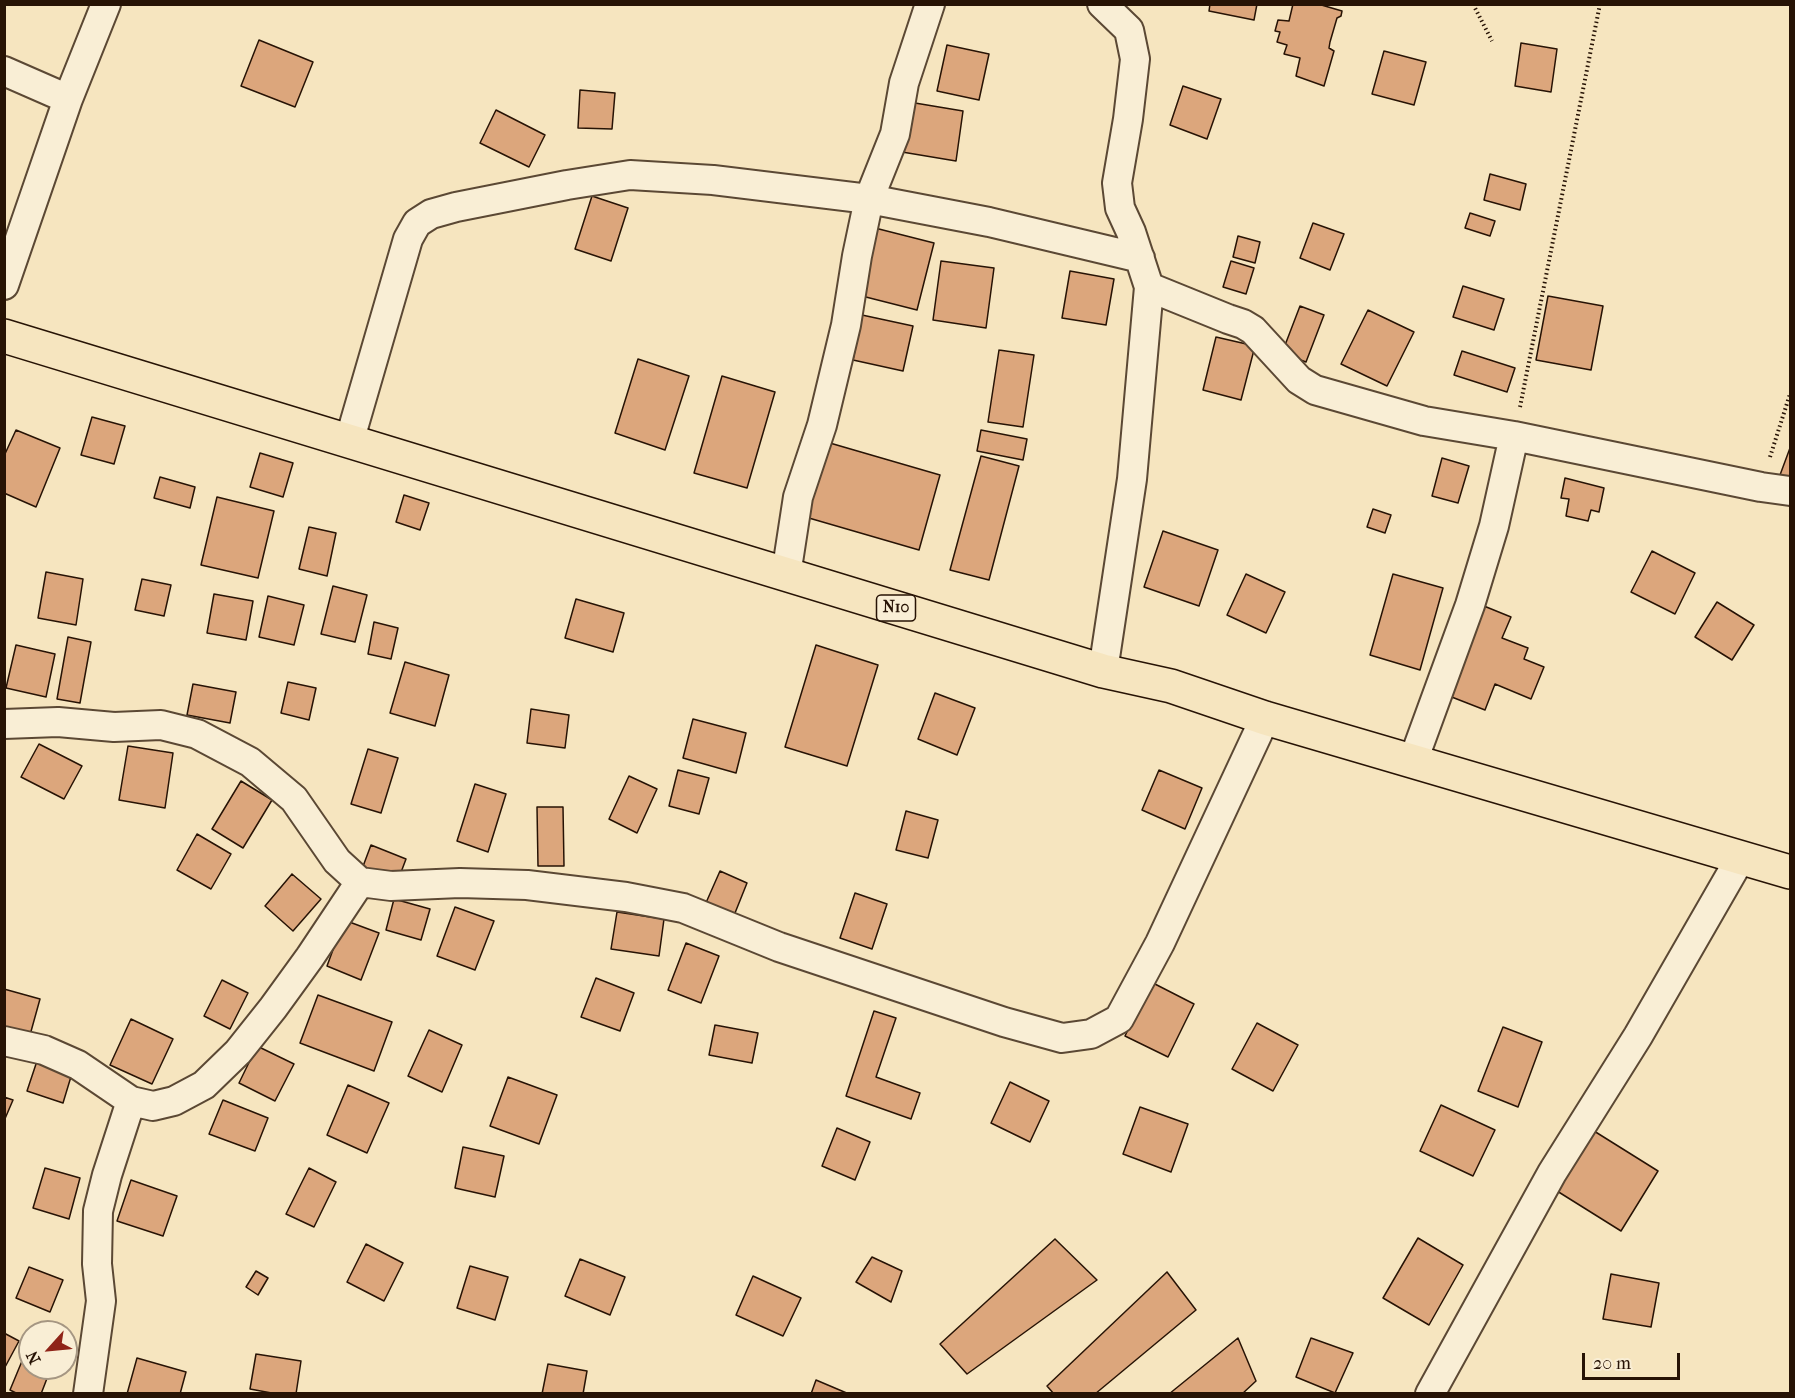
<!DOCTYPE html>
<style>
body{margin:0}
#map{position:relative;width:1795px;height:1398px;overflow:hidden;background:#f6e5bf;font-family:"IM FELL French Canon",serif}
canvas{display:block}
.frame{position:absolute;inset:0;border:6px solid #271305;pointer-events:none}
.north{position:absolute;left:18px;top:1320px;width:60px;height:60px;box-sizing:border-box;background:#f9eed5;border:2px solid #a59682;border-radius:50%;rotate:243deg;font-size:16px;font-weight:700;line-height:24px;text-align:center;color:#271305}
.north::after{content:'';display:block;margin:auto;width:21px;height:27px;background:#8f2418;clip-path:polygon(50% 0,100% 100%,50% 72%,0 100%)}
.scale{position:absolute;left:1582px;top:1353px;width:98px;height:27px;box-sizing:border-box;border:3px solid #271305;border-top:0;padding-left:8px;font-size:18px;line-height:21px;white-space:nowrap;color:#271305;-webkit-text-stroke:4px #f9eed5;paint-order:stroke}
</style>
<div id="map">
<canvas width="1795" height="1398"></canvas>
<div class="frame"></div>
<div class="north">N</div>
<div class="scale">20 m</div>
</div>
<script>
const c = document.querySelector('canvas').getContext('2d');
c.lineJoin = 'round';
function paint(path, color) { c.fillStyle = color; c.fill(path, 'evenodd'); }
const poly = rows => new Path2D(rows.map(r => 'M' + r).join(''));
function strokePath(path, color, width, dash) { c.strokeStyle = color; c.lineWidth = width; c.lineCap = dash ? 'butt' : 'round'; c.setLineDash(dash || []); c.stroke(path); }
function label(font, color, halo, rows, align = 'center') {
  c.font = font + ' "IM FELL French Canon",serif'; c.lineWidth = 5; c.setLineDash([]); c.textBaseline = 'middle'; c.strokeStyle = halo; c.fillStyle = color; for (const [text, x, y, turn = 0] of rows) {
    c.save(); c.translate(x, y); c.rotate((+turn || 0) * Math.PI / 180); c.textAlign = isNaN(turn) ? turn : align; if (halo) c.strokeText(text, 0, 0); c.fillText(text, 0, 0); c.restore();
  }
}
const building = poly([
 [1210,4,1257,4,1254,20,1209,11,1210,4],
 [1293,4,1318,4,1342,11,1341,16,1337,18,1330,42,1329,48,1334,51,1324,86,1296,76,1300,58,1284,54,1287,45,1277,42,1280,32,1275,31,1278,20,1289,21,1293,4],
 [259,40,313,62,295,107,241,86,259,40],
 [1521,43,1557,49,1551,92,1515,86,1521,43],
 [947,45,989,54,979,100,937,91,947,45],
 [1384,51,1426,62,1414,105,1372,94,1384,51],
 [1183,86,1221,99,1207,139,1170,125,1183,86],
 [580,90,615,93,612,129,578,128,580,90],
 [909,102,963,111,956,161,902,152,909,102],
 [496,110,545,135,529,167,480,143,496,110],
 [1490,174,1526,184,1520,210,1484,200,1490,174],
 [592,196,628,208,611,261,575,249,592,196],
 [1470,213,1495,221,1490,236,1465,228,1470,213],
 [1313,223,1344,234,1330,270,1300,258,1313,223],
 [875,228,934,243,917,310,858,295,875,228],
 [1238,236,1260,242,1255,263,1233,257,1238,236],
 [941,261,994,268,986,328,933,320,941,261],
 [1231,261,1254,268,1246,294,1223,287,1231,261],
 [1070,271,1114,279,1106,325,1062,318,1070,271],
 [1463,286,1504,299,1494,330,1453,317,1463,286],
 [1548,296,1603,306,1591,370,1536,360,1548,296],
 [1300,306,1324,315,1306,362,1282,353,1300,306],
 [1368,310,1414,332,1387,386,1341,364,1368,310],
 [862,315,913,326,903,371,853,360,862,315],
 [1216,337,1255,346,1241,400,1203,390,1216,337],
 [999,350,1034,355,1023,427,988,422,999,350],
 [1462,351,1515,368,1507,392,1454,375,1462,351],
 [638,359,689,376,665,450,615,433,638,359],
 [722,376,775,392,747,488,694,473,722,376],
 [92,417,125,426,114,464,81,455,92,417],
 [16,430,60,448,36,507,4,493,4,456,16,430],
 [981,430,1027,439,1023,460,977,451,981,430],
 [823,441,940,475,919,550,802,516,823,441],
 [1790,448,1790,479,1780,475,1790,448],
 [260,453,293,463,283,497,250,487,260,453],
 [981,456,1019,466,989,580,950,570,981,456],
 [1442,458,1469,466,1458,503,1432,496,1442,458],
 [160,477,195,487,190,508,154,498,160,477],
 [1565,478,1604,488,1599,512,1591,510,1588,521,1566,516,1569,499,1561,498,1565,478],
 [404,495,429,503,420,530,396,522,404,495],
 [217,497,274,511,258,578,201,565,217,497],
 [1373,509,1391,515,1385,533,1367,527,1373,509],
 [309,527,336,533,327,576,299,569,309,527],
 [1163,531,1218,550,1199,606,1144,587,1163,531],
 [1652,551,1695,573,1675,614,1631,592,1652,551],
 [46,572,83,579,76,625,38,618,46,572],
 [1246,574,1285,592,1266,633,1227,615,1246,574],
 [1393,574,1443,588,1420,670,1370,655,1393,574],
 [142,579,171,585,164,616,135,610,142,579],
 [333,586,367,595,355,642,321,634,333,586],
 [214,594,253,601,246,640,207,633,214,594],
 [268,596,304,605,294,645,259,637,268,596],
 [576,599,624,613,613,652,565,638,576,599],
 [1717,602,1754,625,1732,660,1695,637,1717,602],
 [1479,604,1511,617,1502,638,1528,648,1524,659,1544,667,1531,699,1495,684,1485,710,1444,694,1479,604],
 [374,622,398,628,391,659,368,654,374,622],
 [68,637,91,642,80,703,57,699,68,637],
 [16,645,55,654,46,697,6,688,16,645],
 [816,645,878,665,847,766,785,747,816,645],
 [405,662,449,675,435,726,390,713,405,662],
 [288,682,316,688,309,720,281,713,288,682],
 [193,684,236,692,230,723,187,715,193,684],
 [935,693,975,708,957,755,918,739,935,693],
 [531,709,569,715,565,748,527,743,531,709],
 [693,719,746,733,736,773,683,758,693,719],
 [39,744,82,766,64,799,21,777,39,744],
 [128,746,173,753,165,808,119,800,128,746],
 [368,749,398,758,381,813,351,804,368,749],
 [678,770,709,778,699,814,669,806,678,770],
 [1159,770,1202,788,1185,829,1142,810,1159,770],
 [629,776,657,789,637,833,609,819,629,776],
 [241,781,272,800,243,848,212,829,241,781],
 [475,784,506,794,488,852,457,841,475,784],
 [537,807,563,807,564,866,538,866,537,807],
 [906,811,938,820,928,858,896,850,906,811],
 [197,834,231,854,211,889,177,870,197,834],
 [371,845,406,859,397,883,362,869,371,845],
 [720,871,747,883,733,918,705,905,720,871],
 [292,874,321,899,293,931,265,906,292,874],
 [855,893,887,904,872,949,840,938,855,893],
 [394,899,430,909,421,940,386,930,394,899],
 [455,907,494,921,475,970,437,956,455,907],
 [617,912,664,919,659,956,611,949,617,912],
 [344,920,379,933,361,980,327,966,344,920],
 [686,943,719,956,701,1003,668,990,686,943],
 [596,978,634,993,620,1031,581,1017,596,978],
 [222,980,248,993,230,1029,204,1016,222,980],
 [1151,982,1194,1004,1168,1057,1125,1036,1151,982],
 [4,989,40,999,30,1035,4,1028,4,989],
 [318,995,392,1022,374,1071,300,1043,318,995],
 [874,1011,896,1018,876,1077,920,1093,911,1119,846,1096,874,1011],
 [131,1019,173,1039,152,1084,110,1065,131,1019],
 [1257,1023,1298,1045,1273,1091,1232,1069,1257,1023],
 [715,1025,758,1033,752,1063,709,1055,715,1025],
 [1503,1027,1542,1042,1518,1107,1478,1091,1503,1027],
 [429,1030,462,1045,442,1092,408,1076,429,1030],
 [257,1046,294,1064,275,1101,239,1083,257,1046],
 [38,1058,73,1070,63,1103,27,1091,38,1058],
 [508,1077,557,1095,539,1144,490,1126,508,1077],
 [1010,1082,1049,1101,1030,1142,991,1123,1010,1082],
 [348,1085,389,1103,367,1153,327,1135,348,1085],
 [4,1097,13,1100,4,1121,4,1097],
 [223,1100,268,1118,255,1151,209,1134,223,1100],
 [1441,1105,1495,1130,1473,1176,1420,1151,1441,1105],
 [1140,1107,1188,1124,1171,1172,1123,1154,1140,1107],
 [837,1128,870,1142,855,1180,822,1166,837,1128],
 [1594,1131,1658,1171,1621,1231,1557,1191,1594,1131],
 [463,1147,504,1156,495,1197,455,1188,463,1147],
 [45,1168,80,1178,69,1219,33,1208,45,1168],
 [309,1168,336,1182,314,1227,286,1214,309,1168],
 [131,1180,177,1196,163,1236,117,1221,131,1180],
 [1418,1238,1463,1265,1429,1325,1383,1298,1418,1238],
 [1055,1239,1097,1280,967,1374,940,1344,1055,1239],
 [366,1244,403,1263,384,1301,347,1282,366,1244],
 [872,1257,902,1271,891,1302,856,1282,872,1257],
 [580,1259,625,1277,610,1315,565,1296,580,1259],
 [470,1266,508,1277,495,1320,457,1308,470,1266],
 [29,1267,63,1280,50,1312,16,1298,29,1267],
 [256,1271,268,1278,258,1295,246,1287,256,1271],
 [1167,1272,1196,1310,1095,1394,1054,1394,1047,1386,1167,1272],
 [1611,1274,1659,1283,1651,1327,1603,1319,1611,1274],
 [753,1276,801,1298,783,1336,736,1315,753,1276],
 [4,1333,19,1341,4,1369,4,1333],
 [1238,1338,1256,1381,1242,1394,1169,1394,1238,1338],
 [1311,1338,1353,1353,1335,1393,1296,1377,1311,1338],
 [27,1349,30,1350,30,1368,51,1368,41,1394,18,1394,10,1390,27,1349],
 [256,1354,301,1361,296,1394,277,1394,250,1389,256,1354],
 [137,1358,186,1372,180,1394,127,1394,137,1358],
 [548,1364,587,1371,583,1394,542,1394,548,1364],
 [816,1380,849,1394,811,1394,816,1380]
]);
paint(building, '#dca67c');
strokePath(building, '#271305', 1.5);
const street = poly([
 [1102,4,1129,30,1135,59,1128,119,1117,183,1120,208,1131,232,1149,287,1132,479,1103,671],
 [4,71,68,99],
 [4,285,68,99,106,4],
 [1149,287,1228,319,1243,324,1253,330,1299,380,1315,390,1424,421,1514,436,1761,487,1790,491],
 [349,442,408,239,417,223,431,214,456,207,567,185,630,175,713,180,869,199,989,222,1140,258],
 [786,575,798,497,822,425,846,325,857,256,869,199,895,134,904,83,930,4],
 [4,724,58,722,114,727,161,725,197,734,250,762,294,799,337,861,360,882,391,886,460,883,527,885,626,897,683,908,779,947,1004,1022,1062,1038,1091,1034,1119,1019,1160,943,1265,718],
 [1413,761,1470,605,1494,526,1514,436],
 [4,1041,44,1050,78,1065,131,1101],
 [88,1394,101,1301,97,1264,98,1211,107,1175,131,1101,153,1106,174,1101,204,1085,238,1052,273,1008,310,957,360,882],
 [1430,1394,1552,1173,1638,1036,1741,857]
]);
const primary = poly([
 [4,336,1103,671,1171,686,1265,718,1790,872]
]);
strokePath(street, '#5b4834', 32);
strokePath(primary, '#271305', 36);
strokePath(poly([
 [1476,4,1475,8,1492,41],
 [1520,407,1600,4],
 [1770,457,1790,394]
]), '#271305', 4, [1.5, 3]);
strokePath(street, '#f9eed5', 28);
strokePath(primary, '#f6e5bf', 33);
for (const [x, y, w] of [
 [896,608,39]
]) { const box = new Path2D(); box.roundRect(x - w / 2, y - 13, w, 26, 4.5); c.fillStyle = '#f9eed5'; c.fill(box); strokePath(box, '#271305', 1.5); }
label('bold 16px', '#271305', null, [
 ["N10",896,608]
]);
</script>
